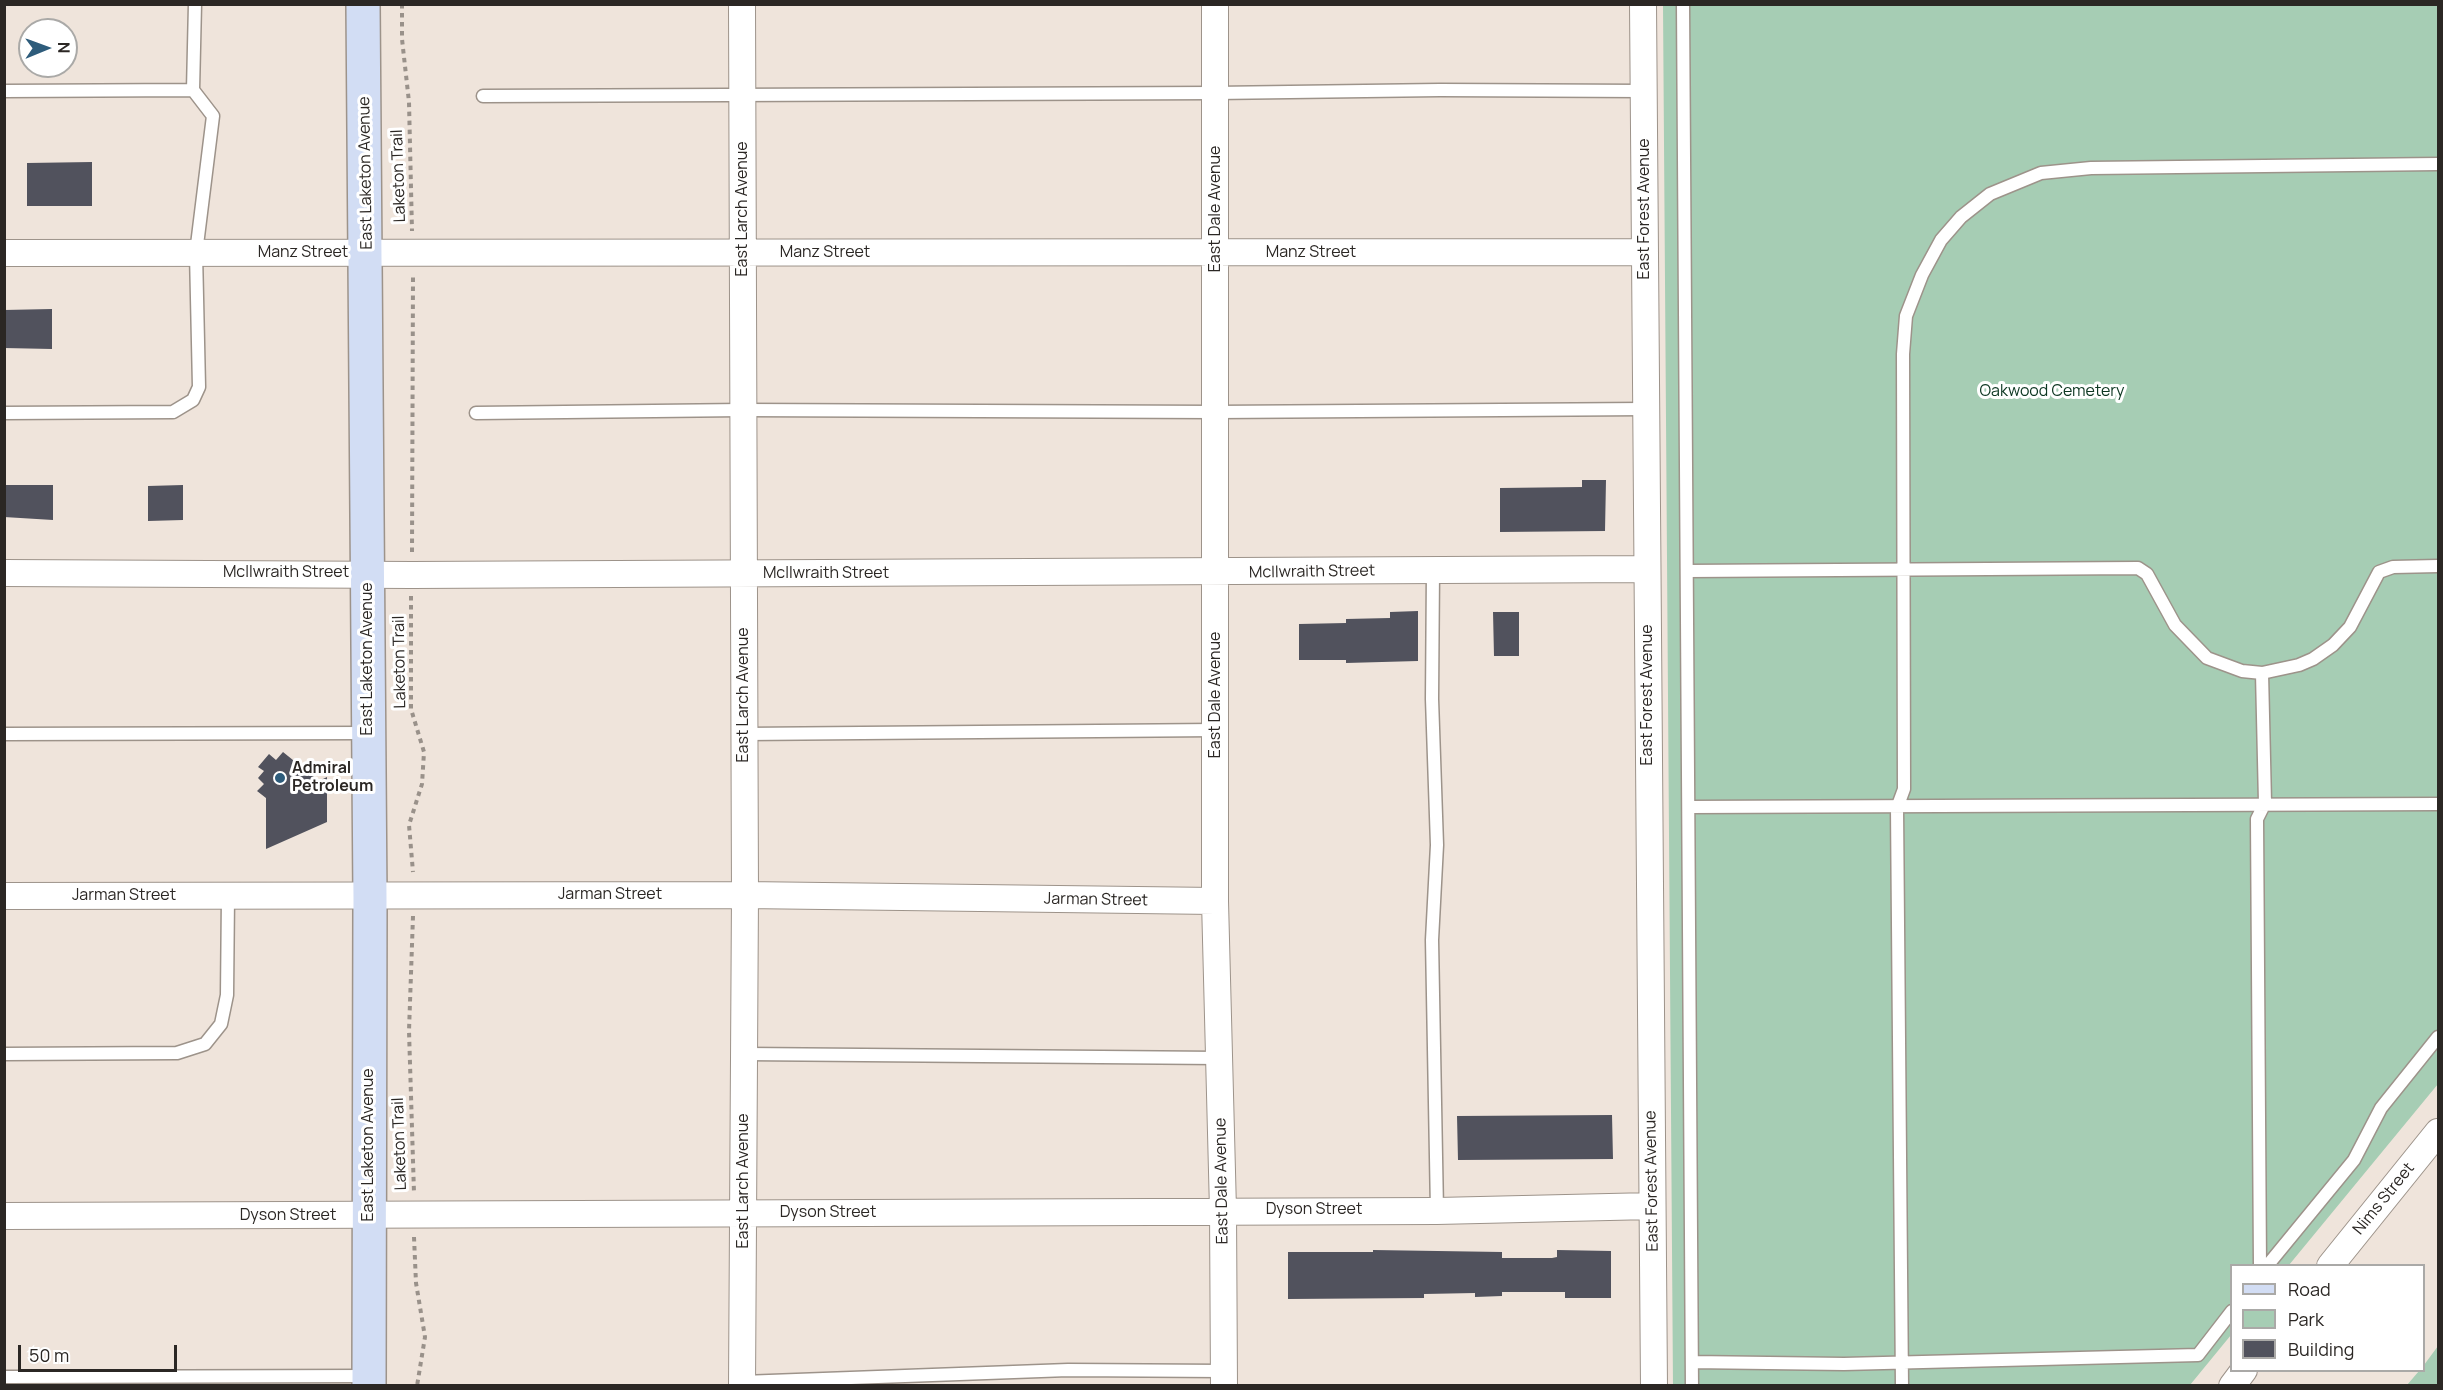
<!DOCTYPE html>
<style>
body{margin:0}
#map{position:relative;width:2443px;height:1390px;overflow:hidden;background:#efe4db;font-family:Manrope,sans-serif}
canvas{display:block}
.frame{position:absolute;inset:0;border:6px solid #2b2724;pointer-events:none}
.legend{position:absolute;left:2230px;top:1264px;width:195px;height:108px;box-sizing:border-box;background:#fff;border:2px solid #aaa9a7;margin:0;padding:8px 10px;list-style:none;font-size:18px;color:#2b2724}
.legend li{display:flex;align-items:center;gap:12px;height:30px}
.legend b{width:30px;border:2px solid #aaa9a7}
.north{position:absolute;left:18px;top:18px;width:60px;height:60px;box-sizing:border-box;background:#fff;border:2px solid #aaa9a7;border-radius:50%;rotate:89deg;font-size:16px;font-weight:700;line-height:24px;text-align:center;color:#2b2724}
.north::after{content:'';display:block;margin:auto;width:21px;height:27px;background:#2e5c7b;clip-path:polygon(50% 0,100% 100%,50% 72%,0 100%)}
.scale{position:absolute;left:18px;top:1345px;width:159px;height:27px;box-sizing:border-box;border:3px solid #2b2724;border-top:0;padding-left:8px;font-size:18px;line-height:21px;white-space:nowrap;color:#2b2724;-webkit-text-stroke:4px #fff;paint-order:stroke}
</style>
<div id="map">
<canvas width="2443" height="1390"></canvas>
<div class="frame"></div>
<ul class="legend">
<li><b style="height:8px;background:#d2ddf4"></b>Road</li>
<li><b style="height:16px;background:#a6cdb4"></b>Park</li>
<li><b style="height:16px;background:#51525d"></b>Building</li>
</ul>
<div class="north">N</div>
<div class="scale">50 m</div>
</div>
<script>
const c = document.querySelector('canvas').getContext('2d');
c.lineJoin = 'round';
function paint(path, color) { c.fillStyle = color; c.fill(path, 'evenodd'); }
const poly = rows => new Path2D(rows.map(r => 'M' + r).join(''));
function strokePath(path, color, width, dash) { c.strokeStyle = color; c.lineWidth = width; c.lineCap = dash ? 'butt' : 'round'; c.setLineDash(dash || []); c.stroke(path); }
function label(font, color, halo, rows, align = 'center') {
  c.font = font + ' Manrope,sans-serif'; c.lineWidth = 6; c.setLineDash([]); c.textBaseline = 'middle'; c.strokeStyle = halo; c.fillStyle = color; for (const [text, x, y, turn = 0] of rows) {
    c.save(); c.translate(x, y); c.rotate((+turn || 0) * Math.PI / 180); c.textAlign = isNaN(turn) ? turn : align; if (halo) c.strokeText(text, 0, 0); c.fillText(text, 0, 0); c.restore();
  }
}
paint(poly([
 [1663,5,2438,5,2438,1084,2289,1265,2232,1266,2231,1335,2190,1385,1673,1385],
 [2438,1346,2438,1385,2407,1385,2419,1371,2424,1370,2424,1365]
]), '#a6cdb4');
paint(poly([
 [92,162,92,206,27,206,27,163],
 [52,309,52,349,4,348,4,310],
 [1582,480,1606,480,1605,531,1500,532,1500,488,1582,487],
 [4,485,53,485,53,520,4,517],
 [183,485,183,520,148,521,148,486],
 [1418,611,1418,661,1346,663,1346,660,1299,660,1299,624,1346,623,1346,619,1390,618,1390,612],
 [1493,612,1519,612,1519,656,1494,656],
 [283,752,319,781,327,777,327,822,266,849,266,798,257,791,264,784,258,778,264,771,258,767,269,754,276,760],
 [1612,1115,1613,1159,1458,1160,1457,1116],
 [1373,1250,1502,1252,1502,1258,1552,1258,1557,1257,1557,1250,1611,1251,1611,1298,1565,1298,1565,1292,1502,1292,1502,1296,1475,1297,1475,1293,1424,1294,1424,1298,1288,1299,1288,1252,1373,1252]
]), '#51525d');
const lane = poly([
 [1683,4,1692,1386],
 [4,91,193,90],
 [483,96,1215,93,1440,90,1644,91],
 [4,413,173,412,193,400,199,387,196,253,213,116,193,90,195,4],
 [476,413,743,410,1216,412,1646,409],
 [1433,570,1432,699,1437,845,1432,940,1437,1211],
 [1688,571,2138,568,2147,574,2175,625,2207,658,2242,671,2262,673,2299,665,2313,659,2333,645,2350,627,2379,572,2393,567,2438,566],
 [4,734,366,733],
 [744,734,1216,730],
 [1689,807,2438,804],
 [4,1054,177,1053,205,1044,221,1024,227,995,228,896],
 [745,1054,1219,1058],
 [2260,1266,2257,819,2265,803,2262,673],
 [2267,1266,2354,1160,2381,1108,2438,1037],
 [1692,1362,1844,1364,2198,1355,2232,1311],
 [4,1377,368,1376],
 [742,1382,1068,1370,1224,1371],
 [1902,1386,1897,808,1904,789,1903,354,1906,316,1922,275,1941,240,1961,217,1990,194,2041,173,2091,168,2438,164]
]);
const street = poly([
 [742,4,745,895,742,1386],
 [1215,4,1215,901,1223,1210,1224,1386],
 [1643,4,1654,1386],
 [4,253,1645,252],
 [4,573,412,575,1647,569],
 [4,896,745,895,1215,901],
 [4,1216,1437,1211,1652,1206],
 [2330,1266,2438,1132],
 [2232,1386,2244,1370]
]);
const secondary = poly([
 [363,4,370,897,369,1386]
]);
strokePath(lane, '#9d938a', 15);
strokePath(street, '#9d938a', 28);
strokePath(secondary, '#9d938a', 36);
strokePath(poly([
 [402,4,402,39,409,102,412,231],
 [412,552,413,275],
 [411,596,411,709,424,752,422,784,409,825,413,872],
 [413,916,409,1031,414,1193],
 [414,1237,416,1283,425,1337,417,1386]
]), '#99918a', 4, [4.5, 4.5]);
strokePath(lane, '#fff', 12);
strokePath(street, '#fff', 26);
strokePath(secondary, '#d2ddf4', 33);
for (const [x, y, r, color] of [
 [280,778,6,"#2e5c7b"]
]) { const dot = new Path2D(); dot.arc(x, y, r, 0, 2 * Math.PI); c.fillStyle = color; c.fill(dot); strokePath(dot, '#fff', 2); }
label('16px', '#2b2724', '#fff', [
 ["East Laketon Avenue",366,173,-91],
 ["Laketon Trail",399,176,-92],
 ["East Larch Avenue",743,209,-90],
 ["East Dale Avenue",1216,209,-90],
 ["East Forest Avenue",1645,209,-90],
 ["Manz Street",303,253],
 ["Manz Street",825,253],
 ["Manz Street",1311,253],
 ["McIlwraith Street",1312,572,-1],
 ["McIlwraith Street",286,573],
 ["McIlwraith Street",826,574],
 ["East Laketon Avenue",368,659,-90],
 ["Laketon Trail",400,662,-91],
 ["East Larch Avenue",744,695,-90],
 ["East Dale Avenue",1216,695,-90],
 ["East Forest Avenue",1648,695,-90],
 ["Jarman Street",610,895],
 ["Jarman Street",124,896],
 ["Jarman Street",1096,900,1],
 ["Laketon Trail",400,1144,-92],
 ["East Laketon Avenue",369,1145,-90],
 ["East Larch Avenue",744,1181,-90],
 ["East Dale Avenue",1222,1181,-91],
 ["East Forest Avenue",1652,1181,-91],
 ["Nims Street",2384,1199,-51],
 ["Dyson Street",1314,1210],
 ["Dyson Street",828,1213],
 ["Dyson Street",288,1216]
]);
label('16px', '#0d3722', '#fff', [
 ["Oakwood Cemetery",2052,392]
]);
label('bold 16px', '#2b2724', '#fff', [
 ["Admiral",292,769],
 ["Petroleum",292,787]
], 'left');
</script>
